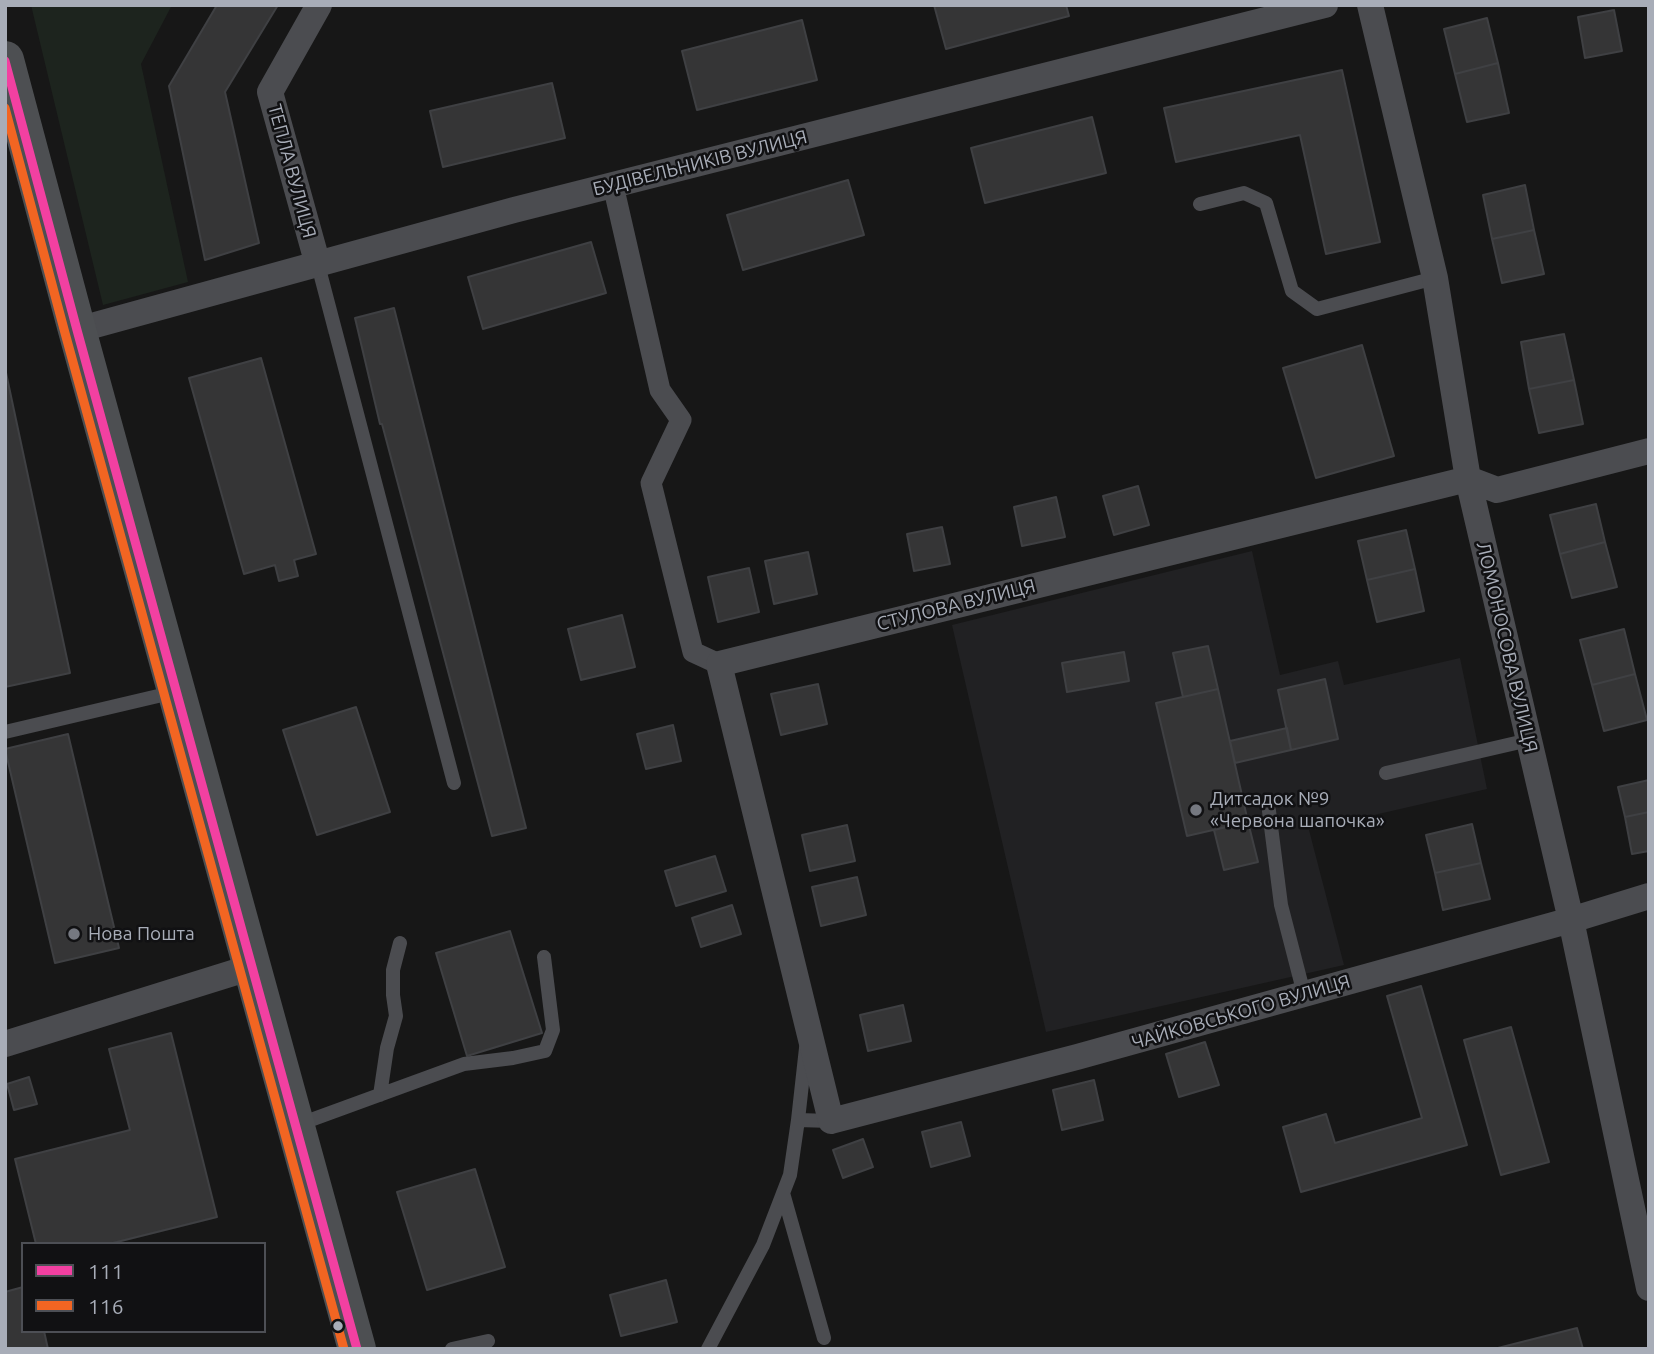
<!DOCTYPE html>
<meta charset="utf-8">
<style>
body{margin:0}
#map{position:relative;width:1654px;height:1354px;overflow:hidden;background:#171717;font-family:Ubuntu,sans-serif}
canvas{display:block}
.frame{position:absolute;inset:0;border:7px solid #a8adb8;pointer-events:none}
.legend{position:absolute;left:21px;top:1242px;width:245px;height:91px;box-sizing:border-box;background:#111113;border:2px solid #4d4f55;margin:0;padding:9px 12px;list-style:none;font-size:21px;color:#a8adb8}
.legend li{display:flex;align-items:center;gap:14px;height:35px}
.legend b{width:35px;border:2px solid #4d4f55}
</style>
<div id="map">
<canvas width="1654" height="1354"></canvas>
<div class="frame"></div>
<ul class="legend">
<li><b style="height:9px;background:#f240a1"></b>111</li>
<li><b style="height:9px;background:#f26522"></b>116</li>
</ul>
</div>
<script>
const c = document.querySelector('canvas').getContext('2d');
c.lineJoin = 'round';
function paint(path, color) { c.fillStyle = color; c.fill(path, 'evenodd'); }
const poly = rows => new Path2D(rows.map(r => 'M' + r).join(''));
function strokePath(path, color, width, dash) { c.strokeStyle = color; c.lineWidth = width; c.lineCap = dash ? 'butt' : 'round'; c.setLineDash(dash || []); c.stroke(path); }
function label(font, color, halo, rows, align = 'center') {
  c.font = font + ' Ubuntu,sans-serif'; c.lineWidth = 5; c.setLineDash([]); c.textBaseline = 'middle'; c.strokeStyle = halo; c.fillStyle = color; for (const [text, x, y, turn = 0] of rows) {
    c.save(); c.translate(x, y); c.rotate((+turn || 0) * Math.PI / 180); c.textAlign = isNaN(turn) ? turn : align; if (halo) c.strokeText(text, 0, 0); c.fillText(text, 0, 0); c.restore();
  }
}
paint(poly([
 [1252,551,1280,675,1338,661,1344,685,1460,658,1487,789,1309,830,1344,965,1046,1032,952,625]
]), '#212123');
paint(poly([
 [31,5,172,5,141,64,188,282,103,305]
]), '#1d241e');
const building = poly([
 [217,5,278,5,225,92,259,243,205,260,169,86,217,5],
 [934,5,1066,5,1069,16,946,49,934,5],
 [1614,10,1622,51,1585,58,1578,17,1614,10],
 [1487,18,1498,63,1455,74,1444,29,1487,18],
 [802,20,817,80,697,110,682,51,802,20],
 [1498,63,1509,113,1467,122,1455,74,1498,63],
 [1342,70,1380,242,1326,254,1300,135,1176,162,1164,108,1342,70],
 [552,83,565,138,443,167,430,111,552,83],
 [1092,117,1106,173,985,203,971,148,1092,117],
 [848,180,864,235,743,270,727,215,848,180],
 [1525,185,1534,230,1492,239,1483,195,1525,185],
 [1534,230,1544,274,1502,283,1492,239,1534,230],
 [591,242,606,293,483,329,468,277,591,242],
 [394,308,526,828,492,836,382,424,380,424,355,318,394,308],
 [1564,334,1574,380,1529,389,1521,342,1564,334],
 [1362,345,1394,456,1316,478,1283,368,1362,345],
 [261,358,316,554,294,560,298,576,279,581,275,565,244,574,189,378,261,358],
 [5,368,70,673,5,687,5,368],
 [1574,380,1583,424,1539,433,1529,389,1574,380],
 [1138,486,1149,525,1114,535,1103,496,1138,486],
 [1056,497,1065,537,1022,546,1014,507,1056,497],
 [1596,504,1605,542,1560,554,1550,515,1596,504],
 [942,527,950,564,914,571,907,534,942,527],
 [1406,530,1415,569,1367,580,1358,541,1406,530],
 [1605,542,1617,587,1572,598,1560,554,1605,542],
 [808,552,817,594,774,604,765,561,808,552],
 [749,568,759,612,718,622,708,577,749,568],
 [1415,569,1424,611,1377,622,1367,580,1415,569],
 [622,615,635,667,581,680,568,629,622,615],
 [1624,629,1635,674,1592,685,1580,640,1624,629],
 [1208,646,1218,689,1183,697,1173,653,1208,646],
 [1124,652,1129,681,1067,692,1062,663,1124,652],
 [1635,674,1647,720,1604,731,1592,685,1635,674],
 [1325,679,1338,739,1291,750,1278,690,1325,679],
 [818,684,827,724,781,735,771,694,818,684],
 [1218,689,1248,822,1187,836,1156,703,1218,689],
 [356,707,390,812,317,835,283,730,356,707],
 [673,725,681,761,646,769,637,734,673,725],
 [1287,728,1291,750,1235,763,1230,741,1287,728],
 [68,734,119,948,55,963,5,749,68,734],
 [1649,780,1649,812,1625,817,1618,787,1649,780],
 [1649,812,1649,851,1632,854,1625,817,1649,812],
 [1248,822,1258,862,1224,870,1214,830,1248,822],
 [1472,824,1481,863,1435,873,1426,835,1472,824],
 [847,825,855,861,810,871,802,835,847,825],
 [715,856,726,891,676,906,665,871,715,856],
 [1481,863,1490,899,1443,910,1435,873,1481,863],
 [857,877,866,915,821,926,812,887,857,877],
 [732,905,741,934,701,947,692,918,732,905],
 [510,931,542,1033,467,1056,436,953,510,931],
 [1421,986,1467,1145,1301,1192,1283,1127,1326,1114,1335,1143,1422,1118,1387,996,1421,986],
 [903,1005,911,1041,868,1051,860,1015,903,1005],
 [1511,1027,1549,1162,1501,1175,1464,1040,1511,1027],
 [171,1033,217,1217,109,1244,36,1244,15,1159,130,1130,109,1049,171,1033],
 [1205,1042,1219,1085,1179,1097,1166,1054,1205,1042],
 [29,1077,37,1104,14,1110,7,1084,29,1077],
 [1094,1080,1103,1120,1062,1130,1053,1090,1094,1080],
 [961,1122,970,1156,931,1167,922,1132,961,1122],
 [863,1139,873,1167,843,1178,833,1150,863,1139],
 [475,1169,505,1267,427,1290,397,1192,475,1169],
 [666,1280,677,1322,621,1336,610,1295,666,1280],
 [23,1287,23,1331,44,1331,48,1349,5,1349,5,1292,23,1287],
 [1577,1328,1583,1349,1494,1349,1577,1328]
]);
paint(building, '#353536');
strokePath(building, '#3f4043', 2);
strokePath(poly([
 [1200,204,1244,193,1266,203,1292,291,1317,309,1435,278],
 [318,265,454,783],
 [5,732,175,692],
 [1386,773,1529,740],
 [1269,811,1281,905,1304,994],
 [380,1095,387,1048,396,1016,393,995,393,970,400,943],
 [798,1120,806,1048],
 [297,1125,464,1064,513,1058,545,1051,553,1030,544,957],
 [783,1193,824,1338],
 [452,1349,488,1341],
 [708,1349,763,1245,790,1175,798,1120,831,1121]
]), '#4b4c50', 14);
strokePath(poly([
 [613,185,660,390,681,420,651,483,693,652,719,664]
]), '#4b4c50', 21);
strokePath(poly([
 [1370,5,1435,278,1468,479,1571,920,1649,1288],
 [318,265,270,92,319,5],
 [77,330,514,210,1325,5],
 [1649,451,1497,490,1468,479,719,664,831,1121,1077,1057,1571,920,1649,896],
 [5,1044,252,967]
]), '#4b4c50', 26);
strokePath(poly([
 [5,60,77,330,357,1349]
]), '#4d4f52', 38);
strokePath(poly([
 [5,61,77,330,357,1349]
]), '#f240a1', 9);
strokePath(poly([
 [5,108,65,333,344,1349]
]), '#f26522', 9);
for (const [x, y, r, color] of [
 [1196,810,7,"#757880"],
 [74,934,7,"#757880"],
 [338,1326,6,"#a8adb8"]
]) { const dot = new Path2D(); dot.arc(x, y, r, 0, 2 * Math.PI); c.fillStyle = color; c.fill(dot); strokePath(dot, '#111113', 2.5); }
label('19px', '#a8adb8', '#111113', [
 ["БУДІВЕЛЬНИКІВ ВУЛИЦЯ",700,163,-14],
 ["ТЕПЛА ВУЛИЦЯ",292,171,75],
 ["СТУЛОВА ВУЛИЦЯ",956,605,-14],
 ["ЛОМОНОСОВА ВУЛИЦЯ",1507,647,77],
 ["ЧАЙКОВСЬКОГО ВУЛИЦЯ",1241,1012,-16]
]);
label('19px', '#a8adb8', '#111113', [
 ["Дитсадок №9",1210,799],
 ["«Червона шапочка»",1210,821],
 ["Нова Пошта",88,934]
], 'left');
</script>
